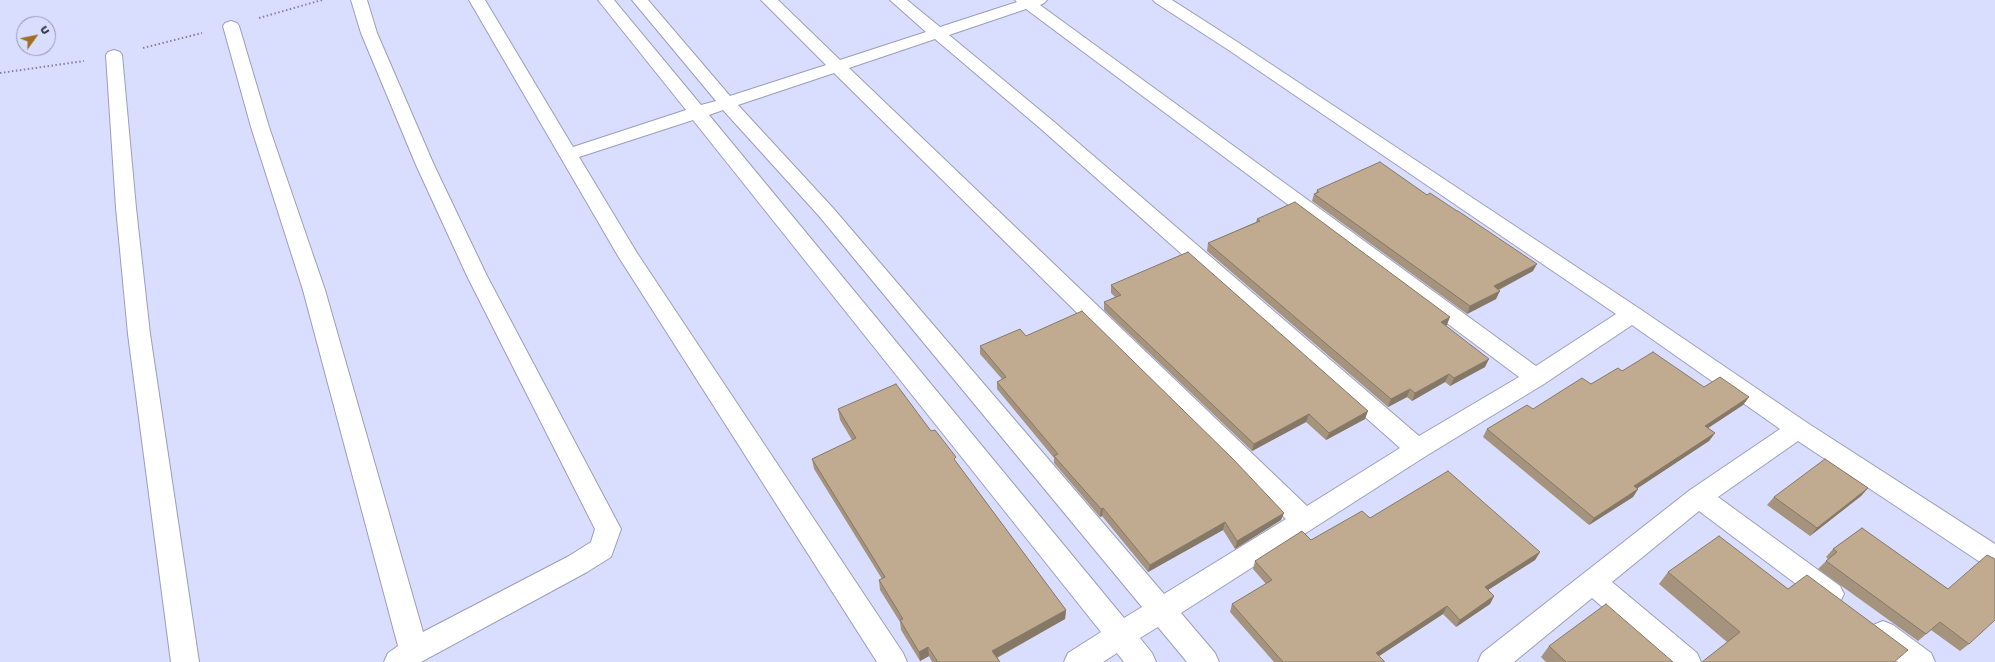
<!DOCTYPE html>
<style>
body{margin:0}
#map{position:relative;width:1995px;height:662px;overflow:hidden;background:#dadefe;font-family:Poppins,sans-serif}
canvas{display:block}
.north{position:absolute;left:16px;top:16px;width:40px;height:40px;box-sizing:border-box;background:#dadefe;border:1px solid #9497af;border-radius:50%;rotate:57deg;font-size:11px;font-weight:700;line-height:16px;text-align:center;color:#2c2d39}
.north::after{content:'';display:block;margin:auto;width:14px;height:18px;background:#a06e24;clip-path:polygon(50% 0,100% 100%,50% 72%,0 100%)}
</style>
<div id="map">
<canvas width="1995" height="662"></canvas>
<div class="north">U</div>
</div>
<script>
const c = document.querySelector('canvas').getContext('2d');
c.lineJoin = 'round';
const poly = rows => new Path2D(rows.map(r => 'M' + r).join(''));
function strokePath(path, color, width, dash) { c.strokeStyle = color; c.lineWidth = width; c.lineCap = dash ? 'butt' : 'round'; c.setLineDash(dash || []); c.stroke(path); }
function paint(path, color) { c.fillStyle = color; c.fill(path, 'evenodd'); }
const minor = poly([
 [351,0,367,0,377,33,434,165,487,276,621,529,611,557,587,572,421,662,384,662,388,653,398,646,303,290,251,127,223,26,225,23,231,21,237,23,239,26,269,127,325,290,423,632,569,556,591,542,595,529,467,276,416,165,361,33,351,0],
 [469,0,485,0,573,147,686,110,598,0,614,0,701,105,716,101,632,0,648,0,730,96,826,65,761,0,778,0,840,60,926,32,890,0,907,0,940,27,1017,2,1015,0,1047,0,1044,3,1040,5,1536,366,1616,314,1227,49,1156,3,1153,0,1172,0,1239,43,1640,309,1806,422,1995,544,1995,569,1986,566,1798,441,1718,497,1840,586,1844,594,1840,602,1830,606,1820,602,1699,511,1612,582,1697,653,1701,662,1666,662,1592,598,1514,662,1478,662,1482,653,1690,490,1780,429,1632,325,1544,384,1426,456,1181,613,1215,653,1219,662,1187,662,1158,627,1140,638,1152,653,1156,662,1124,662,1117,653,1103,662,1064,662,1068,653,1101,632,693,120,579,157,637,253,903,653,907,662,877,662,618,256,469,0],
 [1026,9,1519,377,1419,436,1053,121,949,35,1026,9],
 [935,39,1041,129,1400,448,1307,506,849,68,935,39],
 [834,73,1286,519,1164,594,833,208,738,105,834,73],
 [723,110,819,216,1142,607,1124,618,709,115,723,110],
 [114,50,120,52,122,55,136,208,150,334,199,662,171,662,128,334,116,208,106,55,108,52,114,50],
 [1883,621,1893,625,1931,653,1935,662,1898,662,1873,643,1869,634,1873,625,1883,621]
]);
strokePath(minor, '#9a9ebc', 2);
strokePath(poly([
 [259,18,322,0],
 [143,48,202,33],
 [0,73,84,61]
]), '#808298', 2, [1.5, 2.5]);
paint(minor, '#fff');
paint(poly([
 [1317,190,1533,271,1499,290,1496,299,1467,314,1312,201,1314,194,1316,193],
 [1257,219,1447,325,1446,325,1485,367,1450,386,1445,382,1412,401,1407,397,1388,407,1207,251,1208,243,1256,222],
 [1111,285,1365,419,1326,440,1306,422,1252,451,1104,310,1104,302,1115,297,1111,293],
 [1026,336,1281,520,1235,549,1223,530,1148,572,1102,516,1100,517,1054,463,1054,458,997,389,997,382,1002,379,980,354,980,346],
 [1622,371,1704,387,1749,397,1743,405,1708,428,1715,433,1709,441,1637,488,1638,489,1633,497,1589,525,1483,437,1487,429],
 [838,409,931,431,956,462,1066,610,1065,619,997,658,1000,662,932,662,929,656,920,661,901,630,900,622,880,590,879,580,882,579,814,469,812,459,852,440,840,420],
 [1868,488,1861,496,1810,536,1767,505,1774,497],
 [1370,518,1540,552,1535,560,1488,590,1494,596,1490,604,1456,627,1443,614,1379,656,1385,662,1274,662,1230,612,1232,604,1266,584,1253,569,1255,561],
 [1862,528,1969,644,1960,651,1931,630,1918,641,1818,569,1828,559,1826,557,1833,549],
 [1668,572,1788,589,1894,662,1727,642,1659,584],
 [1549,646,1673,662,1546,662,1541,657]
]), '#a5937d');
paint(poly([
 [1537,264,1533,271,1490,294,1494,286],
 [1500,291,1496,299,1467,314,1470,306],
 [1450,317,1447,325,1438,330,1441,322],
 [1489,359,1485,367,1450,386,1454,378],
 [1449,374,1445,382,1412,401,1415,393],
 [1410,389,1407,397,1388,407,1391,399],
 [1749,397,1743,405,1699,434,1705,426],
 [1368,411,1365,419,1326,440,1329,433],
 [1309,414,1306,422,1252,451,1254,444],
 [1715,433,1709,441,1629,494,1634,486],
 [1868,488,1861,496,1810,536,1817,528],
 [1638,489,1633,497,1589,525,1594,518],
 [1103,508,1102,516,1100,517,1101,509],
 [1284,513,1281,520,1235,549,1237,541],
 [1225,522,1223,530,1148,572,1150,565],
 [1540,552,1535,560,1480,595,1485,587],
 [1494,596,1490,604,1456,627,1460,620],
 [1447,606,1443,614,1373,660,1376,653],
 [1066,610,1065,619,992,660,992,651],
 [928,647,929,656,920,661,919,652]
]), '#867866');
const building = poly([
 [1380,162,1427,195,1430,193,1457,211,1458,211,1537,264,1494,286,1500,291,1470,306,1314,194,1319,192,1317,190,1380,162],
 [1295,202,1450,317,1441,322,1489,359,1454,378,1449,374,1415,393,1410,389,1391,399,1208,243,1260,221,1257,219,1295,202],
 [1188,252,1368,411,1329,433,1309,414,1254,444,1104,302,1121,295,1111,285,1188,252],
 [1082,311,1234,460,1284,513,1237,541,1225,522,1150,565,1103,508,1101,509,1054,456,1058,454,997,382,1006,377,980,346,1020,329,1026,336,1082,311],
 [1653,352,1704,387,1720,377,1749,397,1705,426,1715,433,1634,486,1638,489,1594,518,1487,429,1527,405,1533,409,1582,378,1591,384,1618,368,1622,371,1653,352],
 [896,384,931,431,935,430,956,457,954,459,1066,610,992,651,1000,662,938,662,928,647,919,652,900,620,903,619,879,580,885,577,812,459,856,438,838,409,896,384],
 [1825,459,1868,488,1817,528,1774,497,1825,459],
 [1448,471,1540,552,1485,587,1494,596,1460,620,1447,606,1376,653,1385,662,1283,662,1232,604,1272,580,1255,561,1302,531,1311,540,1362,511,1370,518,1448,471],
 [1862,528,1948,589,1987,555,1995,559,1995,620,1969,644,1940,622,1926,634,1826,561,1837,552,1833,549,1862,528],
 [1719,536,1788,589,1807,575,1908,650,1894,662,1702,662,1740,632,1668,572,1719,536],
 [1606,604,1673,662,1566,662,1549,646,1606,604]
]);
paint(building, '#c0ab91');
strokePath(building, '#867866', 1);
</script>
